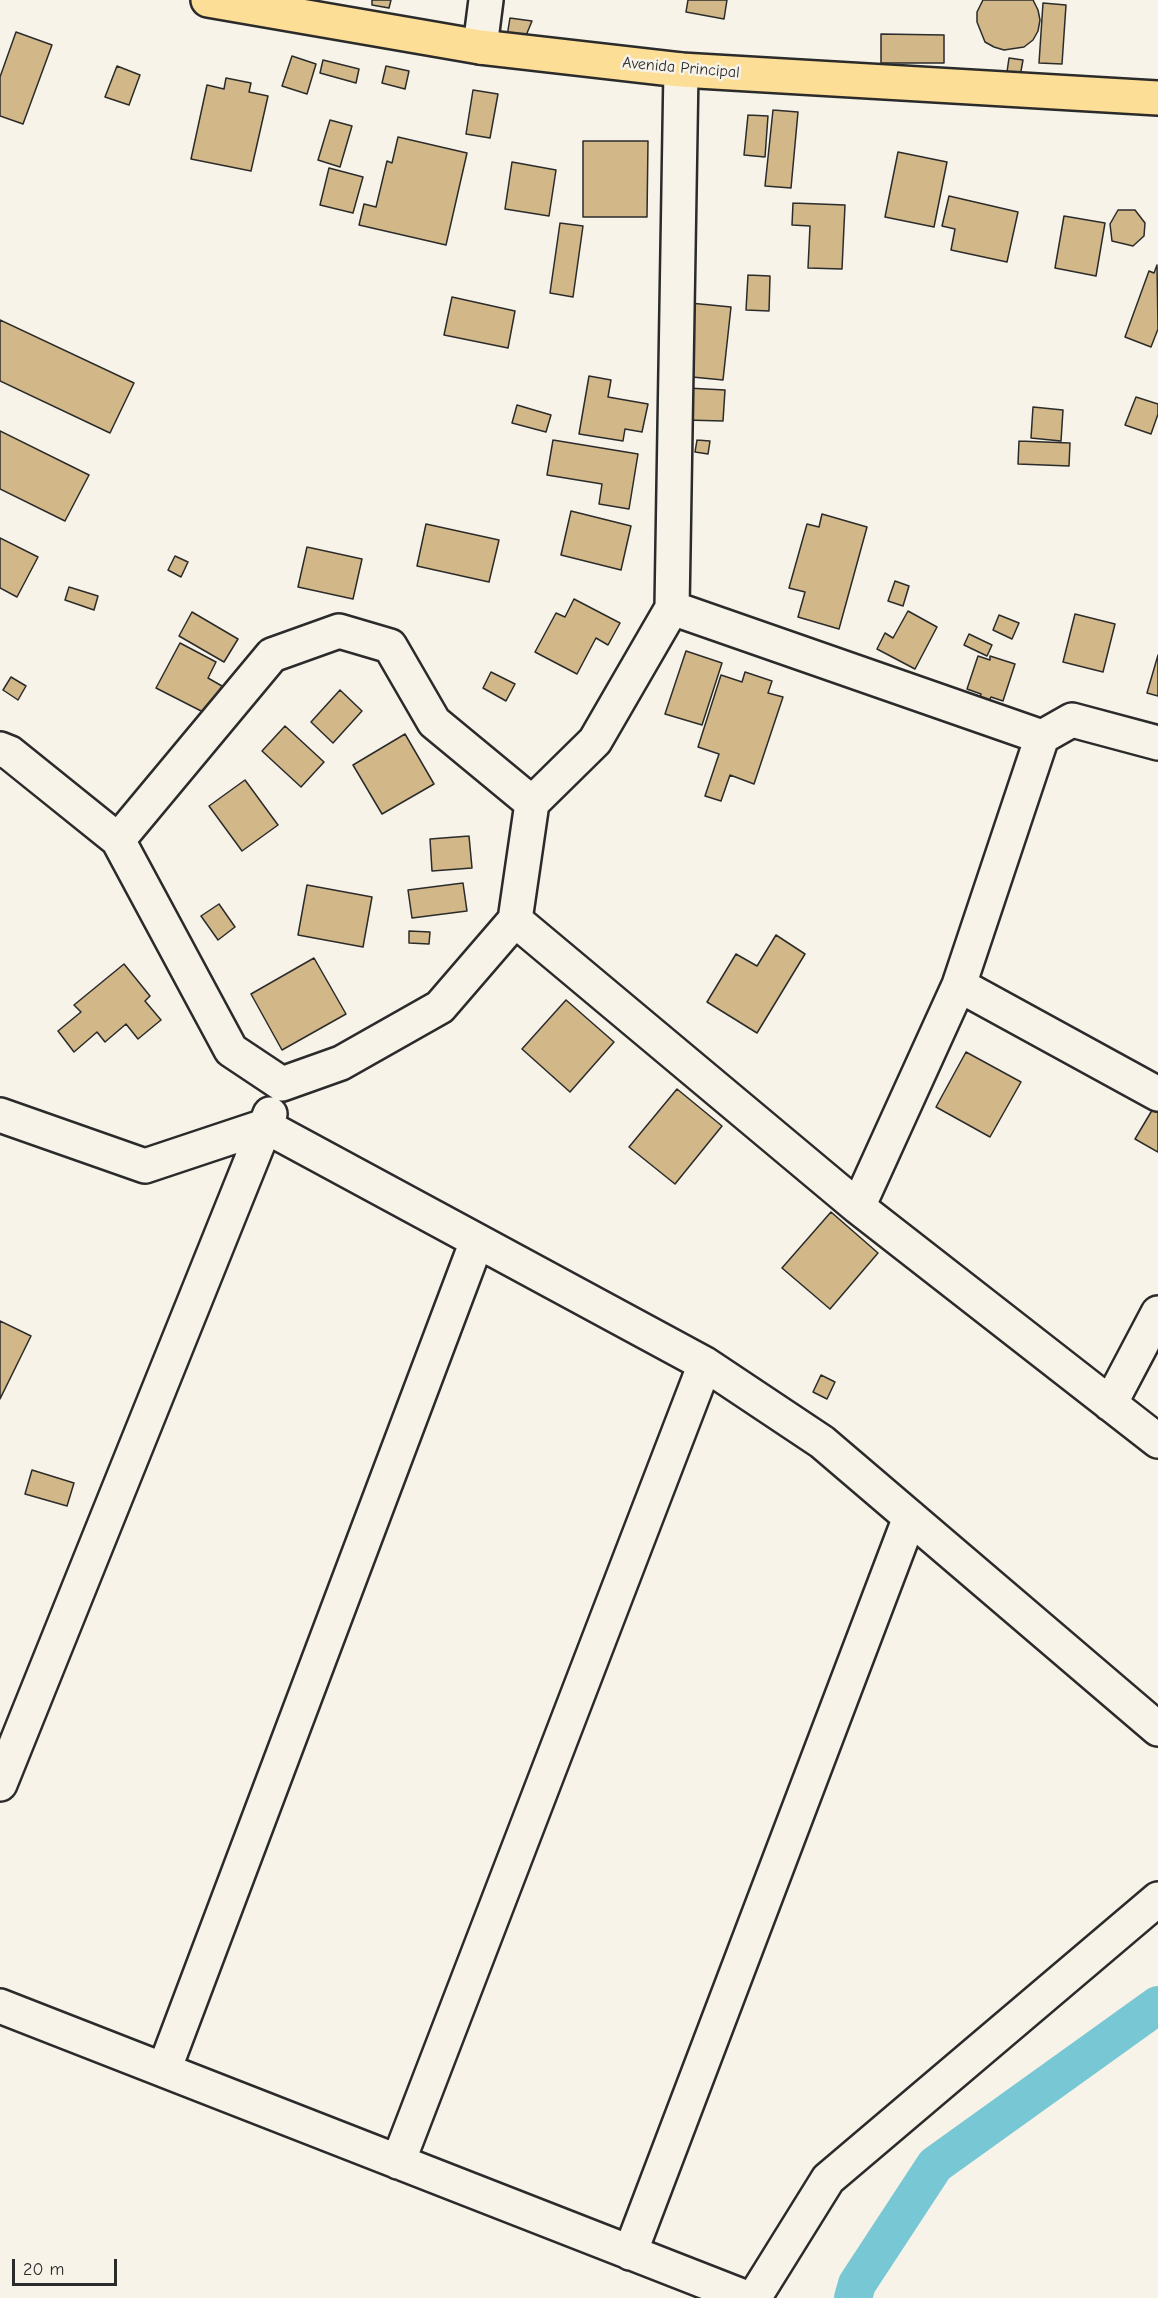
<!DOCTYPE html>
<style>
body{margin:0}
#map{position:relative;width:1158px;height:2298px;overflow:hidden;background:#f7f3e8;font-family:"Comic Neue",sans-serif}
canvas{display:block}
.scale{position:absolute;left:12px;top:2259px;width:105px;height:27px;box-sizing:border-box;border:3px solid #2b2b2b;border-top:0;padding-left:8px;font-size:18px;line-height:21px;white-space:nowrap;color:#2b2b2b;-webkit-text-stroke:4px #f7f3e8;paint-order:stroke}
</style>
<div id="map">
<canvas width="1158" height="2298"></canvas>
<div class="scale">20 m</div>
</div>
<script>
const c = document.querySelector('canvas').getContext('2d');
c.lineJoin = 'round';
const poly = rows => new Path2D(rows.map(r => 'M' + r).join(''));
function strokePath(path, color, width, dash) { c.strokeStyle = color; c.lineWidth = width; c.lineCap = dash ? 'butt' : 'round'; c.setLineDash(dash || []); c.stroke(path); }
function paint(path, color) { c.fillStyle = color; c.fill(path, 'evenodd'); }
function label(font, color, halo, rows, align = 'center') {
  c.font = font + ' "Comic Neue",sans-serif'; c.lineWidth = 5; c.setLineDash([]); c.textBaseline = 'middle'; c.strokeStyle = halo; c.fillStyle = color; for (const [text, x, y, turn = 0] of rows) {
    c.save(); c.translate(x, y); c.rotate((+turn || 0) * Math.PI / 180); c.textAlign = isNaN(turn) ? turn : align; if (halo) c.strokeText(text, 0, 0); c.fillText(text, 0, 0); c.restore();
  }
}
strokePath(poly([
 [853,2298,857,2284,935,2165,1158,2005]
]), '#78c7d4', 38);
const building = poly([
 [372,0,391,0,389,8,372,5,372,0],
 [688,0,727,0,724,19,686,12,688,0],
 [983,0,1033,0,1038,10,1040,20,1038,31,1033,40,1024,47,1004,50,994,47,985,42,977,22,977,12,983,0],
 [1043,3,1066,5,1062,64,1039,63,1043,3],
 [510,18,532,21,525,38,507,36,510,18],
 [16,32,52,45,23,124,0,116,0,77,16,32],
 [881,34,944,35,944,63,881,63,881,34],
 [292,56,316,64,307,94,282,86,292,56],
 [1009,58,1023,60,1019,82,1006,79,1009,58],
 [323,60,359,69,356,83,320,73,323,60],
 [117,66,140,75,129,105,105,97,117,66],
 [386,66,409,71,405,89,382,83,386,66],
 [226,78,251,83,249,92,268,96,251,171,191,159,207,85,224,89,226,78],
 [473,90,498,94,490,138,466,134,473,90],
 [773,110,798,112,791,188,765,186,773,110],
 [748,115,768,116,765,157,744,155,748,115],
 [330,120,352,126,340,167,318,160,330,120],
 [398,137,467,153,446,245,359,225,364,204,376,207,387,161,392,163,398,137],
 [583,141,648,141,647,217,583,217,583,141],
 [898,152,947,162,934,227,885,217,898,152],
 [512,162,556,170,549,216,505,209,512,162],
 [329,168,363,177,353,213,320,205,329,168],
 [949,196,1018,212,1007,262,951,250,955,229,942,226,949,196],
 [793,203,845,205,842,269,808,268,810,226,792,225,793,203],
 [1118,210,1135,210,1145,223,1144,236,1133,246,1112,241,1110,224,1118,210],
 [1064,216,1105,223,1096,276,1055,268,1064,216],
 [560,223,583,226,573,297,550,293,560,223],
 [1157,265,1158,329,1151,347,1125,337,1149,271,1154,273,1157,265],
 [748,275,770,276,769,311,746,310,748,275],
 [452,297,515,311,508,348,444,335,452,297],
 [690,303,731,307,723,380,682,376,690,303],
 [0,320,134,383,110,433,0,381,0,320],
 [589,376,611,380,608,397,648,404,642,432,625,429,623,441,579,434,589,376],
 [687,388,725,390,723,421,685,420,687,388],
 [1136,397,1158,404,1158,414,1151,434,1125,425,1136,397],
 [517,405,551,415,546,432,512,423,517,405],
 [1033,407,1063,410,1061,441,1031,438,1033,407],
 [0,431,89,475,65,521,0,489,0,431],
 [553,440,638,454,629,509,599,504,602,484,547,475,553,440],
 [697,440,710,441,708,454,695,452,697,440],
 [1019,441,1070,443,1069,466,1018,464,1019,441],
 [571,511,631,526,621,570,561,555,571,511],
 [822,514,867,527,839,629,798,617,805,592,789,588,807,524,819,527,822,514],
 [426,524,499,540,489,582,417,566,426,524],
 [0,538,38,557,17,597,0,588,0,538],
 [307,547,362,559,353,599,298,587,307,547],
 [175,556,188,562,181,577,168,570,175,556],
 [895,581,909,586,903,606,888,601,895,581],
 [69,587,98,596,94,610,65,600,69,587],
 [574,599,620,623,608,645,596,638,577,674,535,652,556,613,565,617,574,599],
 [908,611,937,627,915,669,877,649,885,633,893,638,908,611],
 [192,612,238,639,224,662,179,636,192,612],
 [1075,614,1115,624,1103,672,1063,662,1075,614],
 [999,615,1019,623,1012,639,993,630,999,615],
 [969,634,992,645,987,656,964,645,969,634],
 [180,643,216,662,208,678,222,686,207,714,156,688,180,643],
 [686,651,722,663,702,725,665,714,686,651],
 [1158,655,1158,696,1147,693,1158,655],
 [978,656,990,660,990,656,1015,664,1003,701,991,697,988,703,979,700,981,694,967,689,978,656],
 [491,672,515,684,506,701,483,688,491,672],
 [745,672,772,681,768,693,783,697,754,784,730,775,721,801,705,796,719,754,698,747,721,675,742,682,745,672],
 [11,677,26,686,18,700,3,690,11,677],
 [340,690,362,711,333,743,311,722,340,690],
 [285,726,324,762,301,787,262,751,285,726],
 [405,734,434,784,382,814,353,765,405,734],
 [245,780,278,825,242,851,209,806,245,780],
 [469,836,472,868,432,871,430,839,469,836],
 [463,883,467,911,412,918,408,890,463,883],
 [307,885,372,897,363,947,298,935,307,885],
 [219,904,235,927,218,940,201,916,219,904],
 [409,931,430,932,429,944,409,943,409,931],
 [776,935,805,954,757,1033,707,1002,736,954,757,966,776,935],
 [314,958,346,1014,282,1050,251,994,314,958],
 [124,964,150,996,145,1001,161,1020,138,1039,126,1024,105,1042,97,1032,74,1052,58,1031,81,1012,74,1005,124,964],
 [566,1000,614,1042,570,1092,522,1049,566,1000],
 [966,1052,1021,1082,990,1137,936,1107,966,1052],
 [677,1089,722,1126,675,1184,629,1147,677,1089],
 [1154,1107,1158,1109,1158,1152,1135,1139,1154,1107],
 [831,1212,878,1253,830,1309,782,1268,831,1212],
 [0,1321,31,1336,0,1399,0,1321],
 [821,1375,835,1382,827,1399,813,1392,821,1375],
 [32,1470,74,1483,67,1506,25,1494,32,1470]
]);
paint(building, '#d2b888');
strokePath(building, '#2b2b2b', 1.5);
const minor = poly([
 [480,47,486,0],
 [672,608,1042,737,1072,720,1158,743],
 [0,749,10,753,118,840,231,1050,282,1084,341,1063,440,1007,515,920,858,1207,1158,1441],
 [118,840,272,655,339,631,390,646,434,722,532,803,595,741,672,608,681,70],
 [515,920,532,803],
 [959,985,1158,1094],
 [0,1115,145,1166,265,1126,705,1364,822,1442,1158,1729],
 [858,1207,959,985,1042,737],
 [1110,1404,1158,1313],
 [0,1784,270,1114],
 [0,2006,747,2298],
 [164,2070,477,1241],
 [398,2162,705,1364],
 [630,2253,910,1517],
 [754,2298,828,2179,1158,1899]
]);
const major = poly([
 [208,0,480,47,681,70,1158,98]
]);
strokePath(minor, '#2b2b2b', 38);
strokePath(major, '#2b2b2b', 38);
strokePath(minor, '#f7f3e8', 33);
strokePath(major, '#fdde96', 33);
label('16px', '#2b2b2b', '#f7f3e8', [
 ["Avenida Principal",681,68,5]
]);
</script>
